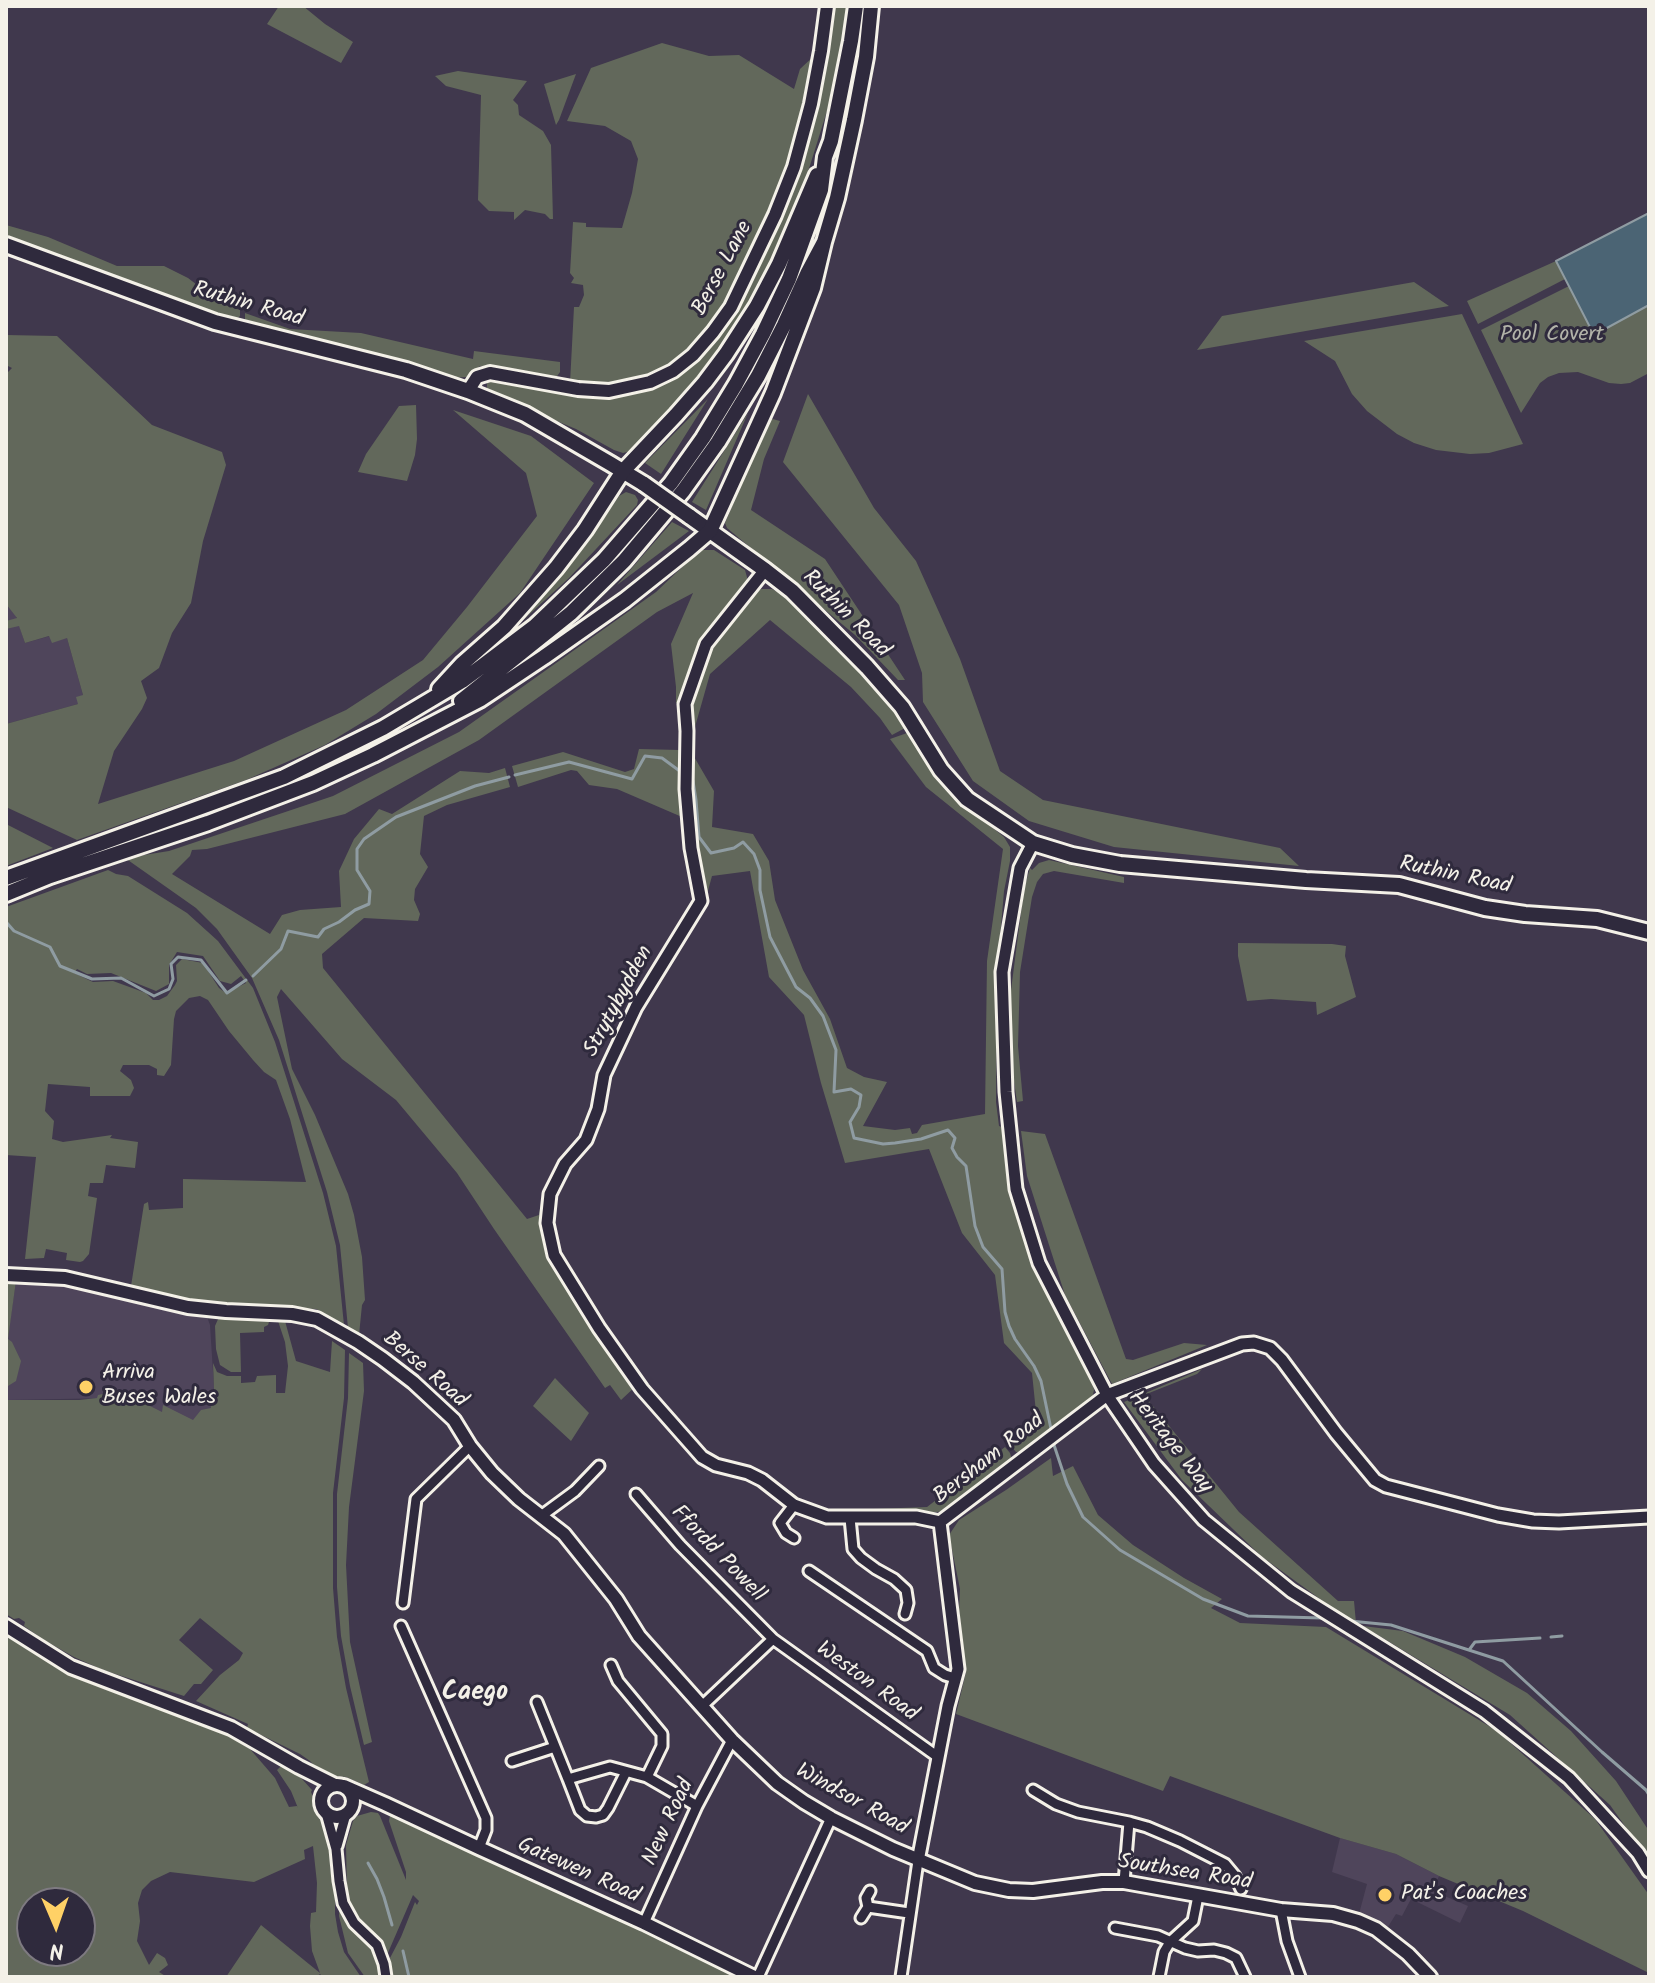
<!DOCTYPE html>
<style>
body{margin:0}
#map{position:relative;width:1655px;height:1983px;overflow:hidden;background:#40384d;font-family:Kalam,sans-serif}
canvas{display:block}
.frame{position:absolute;inset:0;border:8px solid #f4f1e8;pointer-events:none}
.north{position:absolute;left:16px;top:1887px;width:80px;height:80px;box-sizing:border-box;background:#2f2a3d;border:2px solid #7e7a81;border-radius:50%;rotate:178deg;font-size:22px;font-weight:700;line-height:32px;text-align:center;color:#f4f1e8}
.north::after{content:'';display:block;margin:auto;width:28px;height:36px;background:#ffd166;clip-path:polygon(50% 0,100% 100%,50% 72%,0 100%)}
</style>
<div id="map">
<canvas width="1655" height="1983"></canvas>
<div class="frame"></div>
<div class="north">N</div>
</div>
<script>
const c = document.querySelector('canvas').getContext('2d');
c.lineJoin = 'round';
function paint(path, color) { c.fillStyle = color; c.fill(path, 'evenodd'); }
const poly = rows => new Path2D(rows.map(r => 'M' + r).join(''));
function strokePath(path, color, width, dash) { c.strokeStyle = color; c.lineWidth = width; c.lineCap = dash ? 'butt' : 'round'; c.setLineDash(dash || []); c.stroke(path); }
function label(font, color, halo, rows, align = 'center') {
  c.font = font + ' Kalam,sans-serif'; c.lineWidth = 6; c.setLineDash([]); c.textBaseline = 'middle'; c.strokeStyle = halo; c.fillStyle = color; for (const [text, x, y, turn = 0] of rows) {
    c.save(); c.translate(x, y); c.rotate((+turn || 0) * Math.PI / 180); c.textAlign = isNaN(turn) ? turn : align; if (halo) c.strokeText(text, 0, 0); c.fillText(text, 0, 0); c.restore();
  }
}
paint(poly([
 [6,604,16,616,25,643,50,636,67,638,83,695,78,704,6,724],
 [16,1281,58,1284,206,1314,210,1325,218,1450,115,1398,6,1400,6,1349],
 [1340,1838,1396,1854,1439,1876,1433,1891,1468,1906,1460,1923,1411,1899,1402,1916,1396,1914,1386,1930,1359,1914,1367,1884,1332,1872]
]), '#4f455b');
paint(poly([
 [279,6,303,6,325,24,353,42,341,63,267,24],
 [831,6,848,6,832,95,802,191,762,282,731,334,706,369,637,445,631,451,623,453,614,450,576,429,491,394,487,388,487,383,493,378,563,391,659,383,735,310,754,274,785,204],
 [662,43,709,56,739,55,794,89,800,69,816,54,815,67,784,182,733,295,712,328,676,364,655,375,617,385,570,383,574,307,579,307,584,295,583,285,571,283,574,278,570,273,573,222,586,223,586,227,622,228,632,193,638,159,631,141,605,126,567,121,591,68],
 [458,71,527,81,513,100,518,105,519,115,543,131,551,145,553,219,550,219,545,214,525,210,514,220,514,212,489,211,478,200,481,95,446,86,435,76],
 [576,74,559,120,556,125,544,84],
 [6,225,48,237,117,266,164,266,188,278,222,304,240,310,240,316,237,319,161,295,6,235],
 [1556,261,1565,279,1478,324,1467,301],
 [1414,282,1449,306,1197,350,1222,316],
 [1569,286,1594,335,1649,305,1649,373,1630,383,1621,384,1609,383,1578,372,1559,373,1548,377,1540,383,1521,413,1481,330],
 [245,313,290,329,361,333,473,359,474,351,560,362,560,372,555,379,480,366,468,377,448,378,247,322,245,320],
 [1462,314,1523,444,1489,453,1470,454,1436,450,1414,443,1397,434,1367,411,1352,394,1335,361,1304,341],
 [6,335,57,336,152,425,222,452,226,465,203,541,191,603,172,633,159,668,141,681,147,698,142,709,114,751,98,804,234,761,346,710,423,660,467,607,537,516,526,473,453,410,531,436,594,483,520,593,438,667,376,714,325,745,246,780,77,840,6,807,6,779,8,771,6,757,6,724,78,704,76,697,83,695,67,638,52,643,49,636,25,643,19,626,6,629,6,621,17,618,6,604,6,374,12,368,6,365],
 [808,394,874,508,916,561,960,659,1000,771,1043,800,1280,848,1299,866,1114,847,1029,821,973,781,923,702,922,673,899,605,783,462],
 [708,399,661,474,645,463],
 [416,405,417,439,415,455,407,481,358,472,366,454,399,406],
 [748,413,706,510,692,502],
 [769,418,780,421,764,459,751,510,825,559,905,680,898,680,855,635,727,528,725,523],
 [626,492,635,495,638,500,637,505,569,578,520,623,588,542,619,496],
 [672,522,689,531,617,585],
 [700,550,714,550,745,570,748,581,703,641,681,703,676,703,676,687,671,644,693,593,657,612,479,740,345,814,207,849,192,850,190,856,172,874,270,934,282,915,300,910,341,907,339,871,354,839,379,809,392,814,460,771,489,773,505,768,510,787,447,805,424,816,420,854,428,867,415,889,414,900,420,914,418,921,364,918,322,954,323,968,527,1219,539,1215,543,1191,543,1216,553,1264,563,1275,636,1386,621,1400,610,1385,605,1388,494,1229,457,1173,396,1100,342,1059,281,989,277,997,292,1069,315,1115,348,1194,354,1215,362,1257,365,1300,362,1305,359,1335,348,1328,340,1245,327,1192,279,1040,252,978,217,929,196,908,125,858,169,851,333,796,459,732,656,592],
 [762,589,772,589,789,598,851,660,907,727,892,735,880,718,851,687,770,620,710,674,689,748,714,791,712,827,753,834,769,861,775,900,803,970,830,1019,847,1068,864,1077,887,1082,863,1126,895,1130,910,1128,912,1134,917,1133,922,1125,985,1114,987,961,1003,849,926,787,890,739,910,732,953,795,1004,837,1010,847,1010,861,1004,891,997,974,996,1102,999,1126,1002,1127,1015,1190,1039,1269,1093,1384,1094,1390,1092,1398,1086,1404,1021,1453,1016,1452,1009,1444,1037,1422,1032,1373,1004,1343,995,1275,962,1233,929,1149,845,1163,821,1083,804,1015,769,977,750,871,712,876,706,898,690,810,693,799,690,786,680,785,682,817,617,789,589,785,577,771,571,770,518,787,512,766,563,752,625,772,634,769,639,749,679,750,683,755,689,705,703,671,710,645,756,590],
 [6,824,8,825,53,848,6,866],
 [1049,860,1124,877,1124,883,1054,871,1043,874,1037,882,1032,897,1020,972,1018,1046,1023,1101,1017,1102,1010,1054,1010,998,1024,889,1030,868,1032,870,1039,863],
 [108,870,116,874,128,876,187,913,218,941,253,988,275,1042,323,1193,336,1246,344,1325,316,1309,220,1306,177,1298,131,1286,144,1204,148,1202,149,1210,183,1208,183,1179,306,1182,290,1119,276,1080,264,1072,253,1060,229,1031,208,1000,200,996,189,998,176,1011,174,1019,171,1065,164,1076,157,1075,157,1069,149,1065,123,1065,120,1071,131,1080,134,1088,130,1096,90,1096,90,1087,48,1084,45,1111,54,1121,52,1139,63,1142,112,1135,110,1138,138,1142,135,1168,106,1165,103,1183,90,1183,88,1196,97,1198,89,1254,83,1261,80,1262,66,1260,67,1253,46,1249,44,1258,25,1259,36,1157,6,1155,6,907],
 [177,952,203,956,220,981,231,984,241,976,246,983,226,993,219,988,203,963,182,959,176,965,177,981,175,985,167,996,159,1000,153,1000,146,993,113,981,93,982,74,973,77,969,87,974,111,973,156,991,169,984,169,965],
 [1238,943,1332,944,1346,946,1345,956,1356,997,1317,1015,1316,1002,1271,999,1247,1001,1238,956],
 [1021,1131,1045,1134,1126,1359,1133,1360,1184,1343,1207,1345,1112,1384,1065,1295,1027,1176],
 [6,1281,16,1281,8,1339,12,1342,21,1361,16,1381,8,1386,7,1400,79,1400,97,1398,98,1395,107,1393,111,1398,138,1400,162,1412,163,1405,193,1420,201,1410,211,1408,209,1392,214,1389,213,1363,217,1372,227,1376,241,1376,241,1383,255,1382,257,1376,276,1375,276,1393,285,1393,288,1366,285,1342,278,1321,281,1319,285,1321,296,1361,330,1372,332,1341,345,1350,344,1398,333,1493,333,1588,337,1637,346,1688,369,1782,364,1785,346,1777,330,1776,318,1770,310,1761,300,1754,247,1728,248,1724,196,1701,220,1675,239,1660,243,1653,200,1618,179,1640,213,1670,201,1684,194,1684,184,1696,103,1670,74,1657,44,1640,24,1626,25,1622,19,1618,14,1619,6,1614],
 [250,1316,270,1319,268,1325,264,1327,264,1332,240,1333,241,1372,231,1372,220,1365,216,1349,215,1326,219,1317],
 [349,1353,363,1363,364,1391,349,1507,346,1565,350,1642,372,1742,364,1745,350,1686,341,1636,337,1587,337,1494,348,1398],
 [1202,1369,1197,1374,1144,1395,1239,1512,1338,1601,1354,1601,1356,1623,1335,1610,1261,1556,1182,1480,1124,1402],
 [555,1378,589,1413,571,1441,533,1406],
 [1005,1447,1010,1453,1012,1460,944,1511,930,1513,873,1509,927,1507],
 [1051,1458,1053,1476,1073,1466,1098,1515,1133,1545,1184,1578,1222,1599,1211,1608,1240,1623,1326,1627,1497,1731,1595,1819,1649,1895,1649,1973,1523,1911,1439,1876,1396,1854,1340,1838,1170,1776,1163,1791,956,1714,966,1672,959,1611,960,1589,949,1535,959,1520,1006,1490],
 [1363,1626,1403,1631,1465,1657,1527,1693,1571,1731,1616,1781,1649,1831,1649,1860,1610,1805,1510,1715],
 [6,1633,73,1677,224,1733,250,1749,275,1778,289,1807,297,1806,298,1808,291,1791,277,1770,283,1764,293,1769,312,1790,311,1792,332,1840,334,1865,330,1866,332,1879,335,1879,335,1914,338,1932,344,1952,361,1977,323,1977,320,1974,316,1977,226,1977,261,1925,320,1973,312,1951,310,1926,311,1913,316,1912,317,1883,313,1846,304,1850,305,1859,254,1882,170,1872,151,1881,142,1890,138,1903,140,1921,137,1941,149,1965,157,1953,165,1958,168,1965,159,1972,167,1977,6,1977],
 [32,1903,80,1903,80,1951,32,1951],
 [371,1812,378,1813,380,1816,406,1880,406,1872,389,1821,390,1815,429,1830,536,1879,739,1977,391,1977,390,1958,401,1937,415,1902,417,1905,419,1901,413,1895,387,1955,381,1943,358,1920,350,1906,347,1892,346,1845,353,1821,357,1816],
 [339,1903,342,1913,349,1926,372,1949,377,1959,381,1977,365,1977,348,1953,339,1916]
]), '#62685b');
const water = poly([
 [1649,213,1649,305,1594,335,1556,261,1649,213]
]);
paint(water, '#4b6474');
strokePath(water, '#8f9ca2', 2);
strokePath(poly([
 [515,775,569,762,632,779,645,756,662,758,681,772],
 [690,779,693,781,696,800,699,837,711,853,734,848,743,842,754,854,760,870,760,890,770,937,796,987,810,998,823,1016,836,1050,834,1092,851,1089,861,1095,859,1107,850,1122,854,1138,883,1144,895,1143,921,1139,948,1130,955,1138,952,1148,957,1157,966,1166,975,1226,983,1247,1002,1269,1005,1312,1009,1326,1015,1339,1034,1366,1041,1381,1051,1429],
 [7,923,14,931,50,947,60,966,92,979,121,978,154,996,169,989,173,979,171,964,178,957,201,960,227,993,246,980],
 [253,976,281,949,288,931,318,937,324,929,339,922,355,910,369,904,370,891,357,870,357,849,364,839,396,817,475,786,509,777],
 [1054,1445,1067,1484,1083,1517,1120,1550,1203,1599,1248,1616,1322,1618],
 [1350,1621,1391,1625,1503,1661,1602,1752,1646,1790,1649,1795],
 [1551,1637,1562,1636],
 [1469,1650,1475,1642,1540,1638],
 [368,1863,377,1879,384,1897,392,1925],
 [403,1951,409,1977]
]), '#8f9ca2', 3);
const minor = poly([
 [636,1494,680,1545,773,1639,938,1757],
 [794,1505,780,1523,786,1533,794,1538],
 [541,1516,575,1491,599,1466],
 [850,1518,853,1549,861,1558,876,1569,894,1579,906,1590,908,1603,905,1614],
 [809,1571,927,1651,934,1668,945,1675,955,1678],
 [403,1603,416,1499,470,1446],
 [401,1626,486,1818,486,1830,479,1848],
 [611,1665,618,1681,662,1734,662,1746,647,1777,697,1806],
 [537,1702,568,1779,610,1767,647,1777],
 [702,1706,773,1639],
 [512,1761,555,1747],
 [568,1779,580,1810,587,1816,596,1817,603,1815,608,1808,626,1772],
 [1033,1790,1056,1804,1078,1812,1129,1822,1124,1882],
 [326,1813,336,1849,339,1881,343,1903,354,1923,377,1945,384,1964,386,1977],
 [1129,1822,1147,1827,1180,1841,1225,1864,1235,1876,1241,1889],
 [337,1846,346,1814],
 [868,1907,866,1898,870,1891],
 [1281,1910,1287,1941,1300,1977],
 [861,1918,868,1907,909,1913],
 [644,1923,697,1806,732,1740],
 [1115,1928,1158,1936,1185,1948,1198,1951,1214,1950,1226,1953,1236,1958,1245,1977],
 [758,1977,831,1818],
 [901,1977,918,1861],
 [1159,1977,1164,1952,1170,1942,1193,1921,1198,1896]
]);
const tertiary = poly([
 [765,570,706,644,685,704,687,731,686,789,691,848,701,901,636,1007,604,1075,598,1109,586,1140,565,1164,550,1194,547,1223,554,1255,599,1328,642,1389,702,1457,716,1465,748,1473,762,1480,794,1505,827,1517,916,1517,940,1522],
 [1033,843,1020,868,1002,972,1006,1092,1016,1189,1039,1263,1107,1395,1154,1464,1204,1520,1291,1591,1484,1711,1569,1778,1638,1853,1649,1871],
 [940,1522,1107,1395,1242,1344,1254,1343,1270,1348,1282,1360,1336,1433,1375,1480,1386,1486,1498,1515,1533,1521,1559,1522,1649,1517],
 [918,1861,948,1706,958,1669,940,1522]
]);
const secondary = poly([
 [468,391,477,377,490,373,578,389,609,391,650,382,673,371,693,355,713,332,731,307,775,215,794,167,811,104,821,51,827,6],
 [6,1275,65,1278,188,1307,226,1311,292,1314,317,1319,358,1342,383,1359,413,1382,454,1420,470,1446,492,1473,519,1499,564,1534,616,1599,639,1636,732,1740,777,1783,804,1802,831,1818,893,1849,975,1883,1009,1890,1033,1891,1102,1882,1124,1882,1281,1910,1333,1914,1358,1921,1376,1929,1408,1954,1430,1977],
 [6,1626,71,1667,231,1728,299,1767,335,1785],
 '321 1801a16 16 0 1 1 32 0a16 16 0 1 1-32 0Z',
 [344,1786,385,1804,479,1848,644,1923,754,1977]
]);
const primary = poly([
 [6,245,215,322,406,370,468,391,525,414,611,464,644,484],
 [689,516,765,570,792,591,867,667,902,707,941,770,967,799,1033,843,1072,855,1120,864,1306,880,1399,885,1485,908,1525,914,1597,919,1649,932]
]);
const trunk = poly([
 [439,689,462,664,504,627,556,568,585,530,623,471,676,415,705,382,726,354,757,306,779,264,817,175],
 [461,701,571,613,624,561,683,491,718,442,758,376,784,325,808,272,824,242,837,198,854,120,866,57,871,6],
 [6,878,284,777,383,728,462,681,485,664,535,626,604,560,671,483,703,438,736,384,763,334,789,279,821,190,825,157,831,141,851,41,856,6],
 [6,894,50,876,208,823,313,783,373,755,481,699,544,657,625,600,689,549,710,531,773,393,813,288,824,242]
]);
strokePath(minor, '#f4f1e8', 15);
strokePath(tertiary, '#f4f1e8', 17);
strokePath(secondary, '#f4f1e8', 18);
strokePath(primary, '#f4f1e8', 20);
strokePath(trunk, '#f4f1e8', 20);
strokePath(minor, '#2f2a3d', 9);
strokePath(tertiary, '#2f2a3d', 11);
strokePath(secondary, '#2f2a3d', 12);
strokePath(primary, '#2f2a3d', 14);
strokePath(trunk, '#2f2a3d', 14);
const primaryBridge = poly([
 [644,484,689,516]
]);
strokePath(primaryBridge, '#f4f1e8', 20, []);
strokePath(primaryBridge, '#2f2a3d', 14);
for (const [x, y, r, color] of [
 [86,1387,8,"#ffd166"],
 [1385,1895,8,"#ffd166"]
]) { const dot = new Path2D(); dot.arc(x, y, r, 0, 2 * Math.PI); c.fillStyle = color; c.fill(dot); strokePath(dot, '#2f2a3d', 3); }
label('22px', '#f4f1e8', '#2f2a3d', [
 ["Berse Lane",724,269,-62],
 ["Ruthin Road",248,306,16],
 ["Ruthin Road",845,615,45],
 ["Ruthin Road",1455,877,12],
 ["Strytybydden",620,1002,-62],
 ["Berse Road",424,1371,41],
 ["Heritage Way",1169,1443,52],
 ["Bersham Road",990,1460,-38],
 ["Ffordd Powell",717,1555,46],
 ["Weston Road",866,1683,36],
 ["Windsor Road",851,1801,29],
 ["New Road",670,1823,-65],
 ["Gatewen Road",578,1872,24],
 ["Southsea Road",1185,1874,9]
]);
label('22px', '#b2b3a9', '#2f2a3d', [
 ["Pool Covert",1552,336]
]);
label('22px', '#f4f1e8', '#2f2a3d', [
 ["Arriva",102,1374],
 ["Buses Wales",102,1399],
 ["Pat's Coaches",1401,1895]
], 'left');
label('bold 26px', '#f4f1e8', '#2f2a3d', [
 ["Caego",475,1695]
]);
</script>
